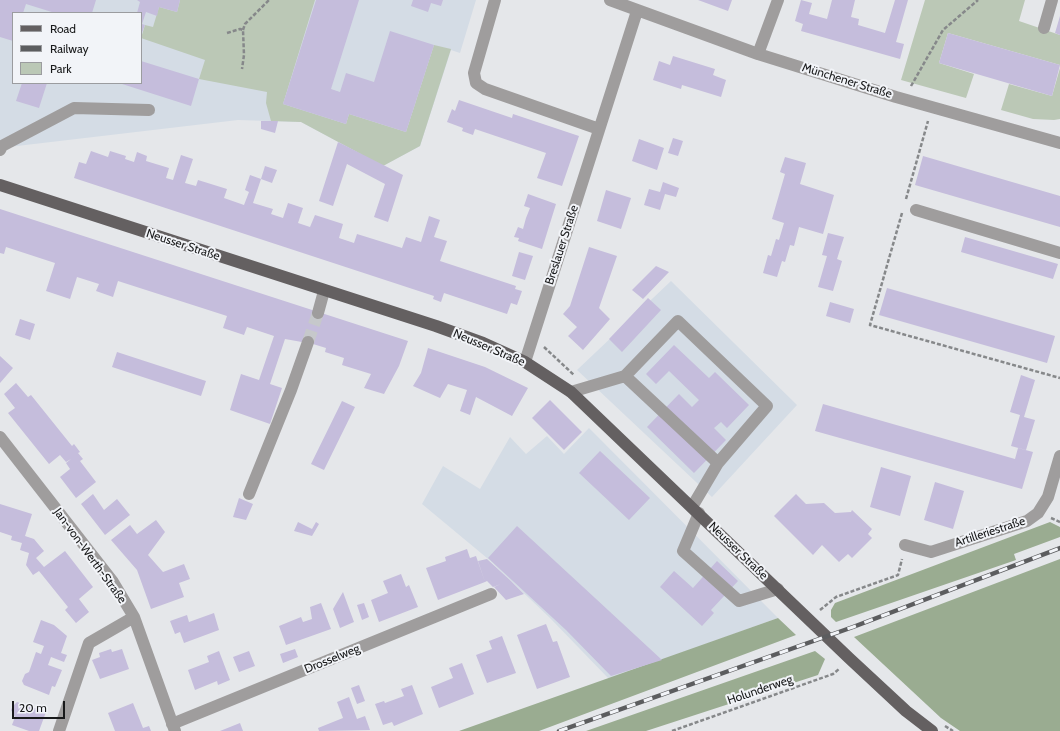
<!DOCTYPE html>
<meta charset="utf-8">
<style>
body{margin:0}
#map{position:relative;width:1060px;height:731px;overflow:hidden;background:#e5e7ea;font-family:Cabin,sans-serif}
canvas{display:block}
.legend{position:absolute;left:12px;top:12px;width:130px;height:72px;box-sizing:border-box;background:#f2f4f8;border:1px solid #9b9c9f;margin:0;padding:5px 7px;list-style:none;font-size:12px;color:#18191a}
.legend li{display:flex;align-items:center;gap:8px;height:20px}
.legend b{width:20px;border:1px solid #9b9c9f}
.scale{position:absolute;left:12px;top:701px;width:53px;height:18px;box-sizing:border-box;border:2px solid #18191a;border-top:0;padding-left:5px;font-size:12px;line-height:14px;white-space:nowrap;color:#18191a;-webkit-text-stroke:3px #f2f4f8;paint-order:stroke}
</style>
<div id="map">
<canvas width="1060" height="731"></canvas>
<ul class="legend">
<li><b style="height:5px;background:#646061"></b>Road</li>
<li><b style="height:5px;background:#5c5d5f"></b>Railway</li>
<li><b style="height:11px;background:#bbc8b6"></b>Park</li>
</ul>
<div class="scale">20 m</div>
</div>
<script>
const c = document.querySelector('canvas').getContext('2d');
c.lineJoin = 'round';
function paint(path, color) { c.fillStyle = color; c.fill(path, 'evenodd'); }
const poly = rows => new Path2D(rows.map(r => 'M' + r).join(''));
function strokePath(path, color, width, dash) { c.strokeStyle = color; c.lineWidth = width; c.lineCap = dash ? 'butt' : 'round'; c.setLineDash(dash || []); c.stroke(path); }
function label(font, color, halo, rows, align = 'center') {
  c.font = font + ' Cabin,sans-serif'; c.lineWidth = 4; c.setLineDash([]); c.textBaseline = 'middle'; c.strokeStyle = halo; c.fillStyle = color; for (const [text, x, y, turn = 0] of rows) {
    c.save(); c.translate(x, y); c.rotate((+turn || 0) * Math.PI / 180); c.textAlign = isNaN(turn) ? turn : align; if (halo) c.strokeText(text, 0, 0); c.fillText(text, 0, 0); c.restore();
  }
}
paint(poly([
 [0,0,476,0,460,53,451,50,420,146,383,166,301,122,238,120,0,148],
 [13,13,141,13,141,83,13,83],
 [671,281,797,405,712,497,577,370],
 [589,428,778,618,609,679,550,618,487,558,422,504,443,466,480,489,510,437,526,454,547,436,564,454]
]), '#d4dce5');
paint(poly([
 [180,0,315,0,283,104,346,124,349,114,406,132,434,45,451,49,420,146,383,166,301,122,271,121,266,103,267,92,199,79,205,60,141,38,145,25,153,27,159,7,177,12],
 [925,0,1025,0,1019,21,1060,35,1060,65,948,33,939,63,974,74,966,98,901,80],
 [1060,68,1060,119,1054,120,1033,119,1001,110,1009,84,1052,96]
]), '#bbc8b6');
paint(poly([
 [1050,522,1060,527,1060,537,1014,554,1016,560,836,622,831,617,831,610,835,603],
 [1060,559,1060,731,960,731,941,718,854,637],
 [778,618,796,635,539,731,459,731],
 [815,651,825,659,818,675,646,731,586,731]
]), '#9aac91');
paint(poly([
 [0,0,96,0,92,13,55,13,26,4,23,13,13,13,13,41,0,37],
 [137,0,180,0,177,12,159,7,157,16,146,12,142,24,145,25,141,35,141,13,137,13,140,2],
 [316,0,359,0,331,89,340,92,346,73,374,82,390,31,434,45,406,132,349,114,346,124,283,104],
 [413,0,443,0,441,6,431,3,428,12,411,6],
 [698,0,732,0,728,11],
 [801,0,812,3,809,14,827,19,832,0,855,0,851,17,859,19,858,25,885,33,895,0,908,0,896,42,904,44,900,59,801,31,803,24,795,21],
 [1060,16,1060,35,1055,33],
 [948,33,1060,65,1052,96,939,63],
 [673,56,715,69,713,75,726,80,721,97,682,85,681,89,653,80,659,61,670,65],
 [141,61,199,79,191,106,119,83,141,83],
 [22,83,47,83,39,108,16,101],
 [459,100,512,118,513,114,579,136,562,186,537,178,546,153,475,129,473,135,462,131,463,128,447,122,452,109,455,111],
 [261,121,278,121,275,133,261,129],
 [673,138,683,141,678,156,668,153],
 [639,139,664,148,657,170,632,161],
 [338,142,403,175,388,222,374,217,385,184,347,164,333,206,319,201],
 [91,151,108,157,110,151,126,156,125,159,134,162,137,152,147,156,146,161,169,168,166,178,173,180,181,155,193,159,185,183,196,186,198,180,227,189,224,198,244,205,249,192,245,190,250,175,261,179,253,203,273,209,271,214,283,218,288,203,303,208,298,223,310,227,315,215,343,224,339,238,354,243,357,234,402,248,406,237,421,242,429,216,440,220,434,237,447,241,440,261,516,286,515,289,522,291,517,305,511,303,507,314,444,293,441,302,433,299,434,296,74,178,79,162,86,164],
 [923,156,1060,196,1060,227,915,185],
 [785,157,806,163,800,184,834,195,823,234,799,227,794,246,790,245,785,262,782,261,777,277,763,273,768,255,771,256,776,239,779,240,784,223,772,219,785,174,780,172],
 [265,166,277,170,272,183,261,179],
 [663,182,679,188,676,197,665,194,660,210,644,205,649,189,660,192],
 [606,190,631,198,621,229,597,221],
 [528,194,556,204,542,249,518,241,519,238,514,237,518,227,523,229,526,218,530,208,524,206],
 [0,209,408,341,399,366,384,394,364,388,371,374,342,365,344,358,325,352,326,348,313,344,285,339,270,384,282,388,270,424,230,410,241,374,259,380,274,336,247,327,244,335,223,328,227,316,118,281,113,297,96,291,99,284,77,277,70,299,46,291,55,263,6,247,4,254,0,253],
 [828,233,844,237,837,259,842,261,833,291,818,287,827,256,822,255],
 [965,237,1058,264,1053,279,961,252],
 [589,247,617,256,599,308,610,319,583,350,568,336,577,327,563,314,570,306],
 [519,252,533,256,525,280,512,276],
 [656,266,669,272,643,299,632,290],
 [887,288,1055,336,1047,363,879,315],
 [648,298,661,310,622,352,609,339],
 [830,302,854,309,850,323,826,316],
 [20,319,35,324,30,340,15,335],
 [674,345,709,378,715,372,749,405,727,428,721,422,714,428,726,440,694,473,647,427,679,394,692,407,699,400,669,371,656,384,646,374],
 [428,348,485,367,528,388,512,416,476,397,470,415,460,411,467,390,448,384,440,398,413,386,421,373],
 [117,352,206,381,201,396,112,367],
 [0,356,13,368,0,383],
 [1021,375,1035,380,1024,417,1035,420,1026,450,1011,446,1020,415,1010,412],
 [16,383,28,397,31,395,72,446,74,444,80,452,78,453,83,459,80,461,96,482,76,498,60,477,70,469,66,463,71,459,66,462,60,455,49,464,8,413,15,408,4,394],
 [550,400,582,432,564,450,532,418],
 [342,401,355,407,324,470,311,464],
 [823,404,1015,459,1018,448,1033,452,1022,489,815,431],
 [600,451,650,498,629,520,579,473],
 [881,467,911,476,900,516,870,507],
 [935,482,964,491,953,529,924,520],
 [93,494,104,510,117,499,130,515,105,535,81,504],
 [796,494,806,504,824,503,835,513,851,512,852,510,872,529,868,534,872,538,852,558,848,554,839,562,822,545,813,555,774,516],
 [239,498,253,504,246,520,233,517],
 [0,504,32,514,25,536,34,539,44,551,36,558,44,567,65,551,93,587,79,599,89,612,76,623,65,610,68,607,39,571,33,575,26,565,29,553,20,550,22,543,11,540,12,536,0,532],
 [156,520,165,532,148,555,163,572,184,564,190,579,179,583,184,597,151,609,137,570,111,540,130,525,137,534],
 [298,522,312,529,316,522,319,524,312,536,294,531],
 [517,526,595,598,662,660,611,676,566,630,488,558],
 [467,549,470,558,476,556,485,582,438,600,426,568,446,561,445,557],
 [487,559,511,581,524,594,506,600,494,587,501,584,493,587,487,581,485,582,478,561],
 [717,561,738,581,711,610,714,613,702,626,660,587,674,571,693,588],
 [401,574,406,587,409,585,418,607,379,622,371,600,388,593,383,581],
 [343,592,354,622,340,628,333,609],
 [321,603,331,629,286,645,279,626,301,617,303,622,312,619,310,607],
 [364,603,369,617,362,620,357,605],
 [214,613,219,630,184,643,180,632,175,634,170,621,187,615,189,622],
 [41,620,54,625,67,636,61,653,67,655,64,662,51,657,48,665,62,670,55,687,52,686,49,695,24,685,22,681,25,674,29,672,36,652,41,654,44,646,33,642],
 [546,624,553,642,557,641,570,677,537,689,517,635],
 [502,636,516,673,487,683,476,655,492,649,489,641],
 [111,649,112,652,122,649,129,669,100,679,92,660,100,657,99,653],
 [295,649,298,657,283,663,280,654],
 [219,651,230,680,218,685,217,681,195,690,188,670,209,662,207,656],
 [249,651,255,666,239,672,233,657],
 [462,663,474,694,439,708,431,687,453,678,449,668],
 [359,685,365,701,357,704,351,688],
 [412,685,423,714,394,726,392,722,383,725,375,704,384,701,385,703,404,696,401,689],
 [349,697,357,719,365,716,370,730,319,731,318,728,343,718,337,702],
 [17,702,46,712,39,731,29,731,12,725,15,717,11,710,13,706],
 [133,703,143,728,149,726,151,731,115,731,108,713],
 [240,723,243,731,220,731]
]), '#c5bddc');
strokePath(poly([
 [308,342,318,313]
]), '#c6c8cb', 12, [12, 6]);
strokePath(poly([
 [243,30,245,24,269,0],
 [227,33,240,29,243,30,244,55,242,69],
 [911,86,943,30,978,0],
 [906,199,928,121],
 [902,213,870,325,1060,378],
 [544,347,574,375],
 [1051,518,1060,522],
 [820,610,836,597,898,575,902,559],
 [945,726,953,731],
 [672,731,833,674,839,669]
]), '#86888a', 2.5, [4, 2]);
strokePath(poly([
 [495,0,474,73,476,83,485,89,599,129],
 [610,0,758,54,896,97,1060,143],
 [1044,28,1052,0],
 [758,54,778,0],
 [0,150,2,146,74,108,149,110],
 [916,210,1060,253],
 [318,313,324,291],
 [525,362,637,11],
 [625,376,718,463],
 [571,392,625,376,678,321,767,406,718,463,692,507],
 [0,437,113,582,134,617,175,731],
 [249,494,291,390,308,342],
 [699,513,683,551,739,601,778,589],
 [905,545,931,552,1027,521,1038,513,1048,497,1060,456],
 [172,724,491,594],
 [59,731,89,643,134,617]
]), '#9f9d9d', 12);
strokePath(poly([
 [0,185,436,326,483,343,525,362,571,392,849,658,906,711,932,731]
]), '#646061', 12);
const rail = poly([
 [559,731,853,627,1060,548]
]);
strokePath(rail, '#5c5d5f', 4.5);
strokePath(rail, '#f2f4f8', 3, [9]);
label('12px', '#18191a', '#f2f4f8', [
 ["Münchener Straße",847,81,17],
 ["Neusser Straße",183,245,18],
 ["Breslauer Straße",562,245,-72],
 ["Neusser Straße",489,348,23],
 ["Artilleriestraße",990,532,-18],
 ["Neusser Straße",738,551,44],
 ["Jan-von-Werth-Straße",90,556,54],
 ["Drosselweg",332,659,-22],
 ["Holunderweg",760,690,-19]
]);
</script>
